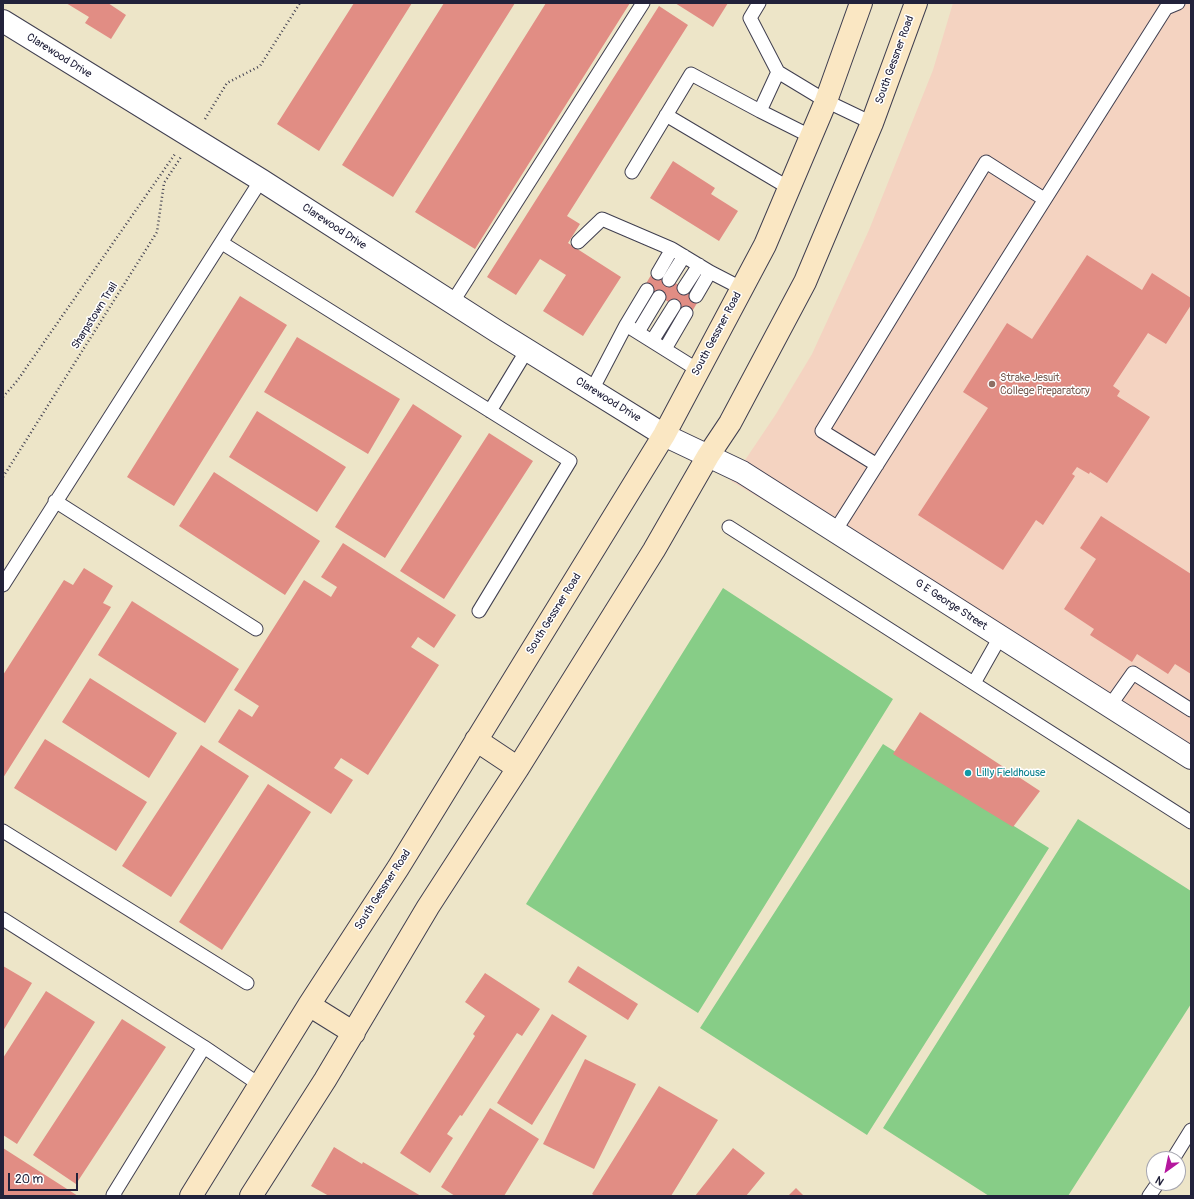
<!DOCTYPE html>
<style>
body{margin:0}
#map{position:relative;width:1194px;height:1199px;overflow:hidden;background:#ede5c8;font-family:Pangolin,sans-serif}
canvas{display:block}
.frame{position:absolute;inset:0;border:4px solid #22223b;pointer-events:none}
.north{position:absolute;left:1146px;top:1151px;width:40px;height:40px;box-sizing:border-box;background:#fff;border:1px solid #a7a7b1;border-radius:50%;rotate:213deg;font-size:11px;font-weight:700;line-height:16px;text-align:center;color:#22223b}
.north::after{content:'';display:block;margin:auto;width:14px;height:18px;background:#b5179e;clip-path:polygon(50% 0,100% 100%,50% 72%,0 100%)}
.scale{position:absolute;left:8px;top:1173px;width:70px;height:18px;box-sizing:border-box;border:2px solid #22223b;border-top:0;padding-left:5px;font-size:12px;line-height:14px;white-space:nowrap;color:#22223b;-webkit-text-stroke:3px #fff;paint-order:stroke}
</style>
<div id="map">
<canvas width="1194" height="1199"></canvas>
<div class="frame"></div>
<div class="north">N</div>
<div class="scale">20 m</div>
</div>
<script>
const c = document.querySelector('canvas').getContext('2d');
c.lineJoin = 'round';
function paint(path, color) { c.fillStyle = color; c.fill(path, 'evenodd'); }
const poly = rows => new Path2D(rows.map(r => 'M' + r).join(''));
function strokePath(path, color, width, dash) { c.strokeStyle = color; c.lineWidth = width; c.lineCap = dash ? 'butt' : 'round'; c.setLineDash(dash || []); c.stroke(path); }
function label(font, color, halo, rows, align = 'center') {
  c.font = font + ' Pangolin,sans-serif'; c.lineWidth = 3; c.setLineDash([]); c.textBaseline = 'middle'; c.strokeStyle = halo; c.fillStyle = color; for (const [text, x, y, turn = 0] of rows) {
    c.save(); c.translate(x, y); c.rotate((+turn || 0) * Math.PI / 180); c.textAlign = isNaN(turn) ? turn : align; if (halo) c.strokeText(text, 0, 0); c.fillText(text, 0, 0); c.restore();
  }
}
paint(poly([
 [953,3,1191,3,1191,764,1066,679,731,481,776,414,812,354,869,230,933,70]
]), '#f4d3c1');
paint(poly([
 [723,588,893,699,698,1013,526,904],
 [883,744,1049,848,867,1135,700,1028],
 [1078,819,1191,891,1191,1004,1068,1196,989,1196,883,1128]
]), '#87cd87');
paint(poly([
 [66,3,108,3,126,15,111,39,85,23,89,17],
 [354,3,412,3,319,151,277,124],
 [444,3,515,3,393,197,342,165],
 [546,3,630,3,475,249,415,212],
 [675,3,728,3,713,27],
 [659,6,688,25,567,216,580,224,568,243,621,277,583,336,543,311,566,275,540,259,516,295,487,277],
 [673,161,715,188,711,194,738,211,719,241,650,198],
 [1087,255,1142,290,1152,273,1191,298,1191,305,1166,344,1148,333,1113,386,1120,391,1117,396,1150,417,1107,483,1090,472,1089,474,1077,467,1072,474,1075,476,1043,525,1036,520,1003,570,918,515,988,408,963,392,1007,323,1032,339],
 [654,270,700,298,690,315,644,287],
 [240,296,287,325,174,506,127,477],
 [297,337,400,399,368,454,264,392],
 [413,404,462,436,385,558,335,527],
 [257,411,346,467,317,512,229,457],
 [489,433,533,461,444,599,400,571],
 [214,472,320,541,285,595,179,526],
 [1101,516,1191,574,1191,674,1175,664,1168,674,1137,654,1132,662,1090,635,1094,629,1064,609,1096,559,1080,548],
 [343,543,456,615,434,648,418,637,411,647,439,665,368,775,341,758,334,768,353,780,331,814,218,742,239,709,252,717,259,706,234,690,304,580,331,597,337,587,321,577],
 [84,568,113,586,103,603,111,607,3,778,3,675,64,580,73,585],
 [132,601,239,669,205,723,98,655],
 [90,678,177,733,149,778,62,722],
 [920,712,1040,791,1013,827,893,754],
 [45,739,147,802,116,851,14,788],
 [201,745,249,776,171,897,122,866],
 [268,784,311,812,222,950,179,922],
 [3,966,32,983,3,1031],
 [578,966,638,1004,628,1020,568,982],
 [485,973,540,1009,522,1036,517,1033,462,1116,460,1115,447,1134,453,1138,430,1173,400,1153,475,1036,473,1034,485,1016,465,1002],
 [46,991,95,1022,17,1144,3,1135,3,1058],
 [552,1014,587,1036,532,1125,497,1103],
 [122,1019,166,1047,76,1184,33,1155],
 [585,1059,636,1084,594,1169,543,1144],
 [659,1086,718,1120,671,1196,595,1196,592,1194],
 [490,1108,539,1139,504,1196,455,1196,441,1187],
 [334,1147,362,1164,363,1162,421,1196,329,1196,311,1186],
 [3,1148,78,1196,3,1196],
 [733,1148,765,1173,746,1196,695,1196],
 [796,1188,804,1196,788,1196]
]), '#e18d84');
const service = poly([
 [759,3,750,18,778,72],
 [760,111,812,137],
 [666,115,789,188],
 [632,172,691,74,760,111,778,72,826,101,872,123],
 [578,242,602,219,672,249],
 [222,243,570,461,479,611],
 [658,273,672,249,710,272,741,288],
 [669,280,684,256],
 [684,288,699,265],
 [696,296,710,272],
 [452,303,643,3],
 [626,325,698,370],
 [638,332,659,297],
 [652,341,674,306],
 [665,349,686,313],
 [592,390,626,325,647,290],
 [490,411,527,350],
 [877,465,822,431,986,162,1044,199],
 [55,501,256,629],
 [729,527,1191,822],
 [835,531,1166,8,1178,3],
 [3,585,261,180],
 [974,683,1000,637],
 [1109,707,1133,673,1191,710],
 [3,831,247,983],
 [3,919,204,1047],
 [1173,1159,1191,1130],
 [115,1196,113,1195,204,1047,260,1085],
 [1149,1196,1158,1183]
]);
const minor = poly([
 [3,21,261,180,498,332,664,435,742,472,1191,758]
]);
const secondary = poly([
 [476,740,518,768],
 [309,1005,354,1033],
 [191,1196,309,1005,398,868,664,435,765,245,826,101,861,3],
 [251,1196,325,1080,428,907,518,768,654,550,708,456,730,423,805,282,872,123,916,3]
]);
strokePath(service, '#403f50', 15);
strokePath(minor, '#403f50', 24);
strokePath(secondary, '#403f50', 24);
strokePath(poly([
 [205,119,227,83,260,66,300,3],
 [3,397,17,381,175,154],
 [3,477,157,232,164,183,181,157]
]), '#403f50', 2.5, [1, 3]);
strokePath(service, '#fff', 13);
strokePath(minor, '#fff', 22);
strokePath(secondary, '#fae7c3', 22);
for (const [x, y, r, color] of [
 [992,384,4,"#8d6e63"],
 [968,773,4,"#0f9aa8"]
]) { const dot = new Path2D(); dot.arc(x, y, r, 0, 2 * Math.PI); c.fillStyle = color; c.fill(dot); strokePath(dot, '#fff', 1.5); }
label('11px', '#22223b', '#fff', [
 ["Clarewood Drive",59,56,32],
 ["South Gessner Road",895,60,-70],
 ["Clarewood Drive",334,227,33],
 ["Sharpstown Trail",95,316,-58],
 ["South Gessner Road",717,334,-62],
 ["Clarewood Drive",608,400,32],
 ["G E George Street",951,605,33],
 ["South Gessner Road",554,614,-58],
 ["South Gessner Road",383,890,-57]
]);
label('11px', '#785e54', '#fff', [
 ["Strake Jesuit",1000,378],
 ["College Preparatory",1000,391]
], 'left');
label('11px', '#0d838f', '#fff', [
 ["Lilly Fieldhouse",976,773]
], 'left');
</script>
